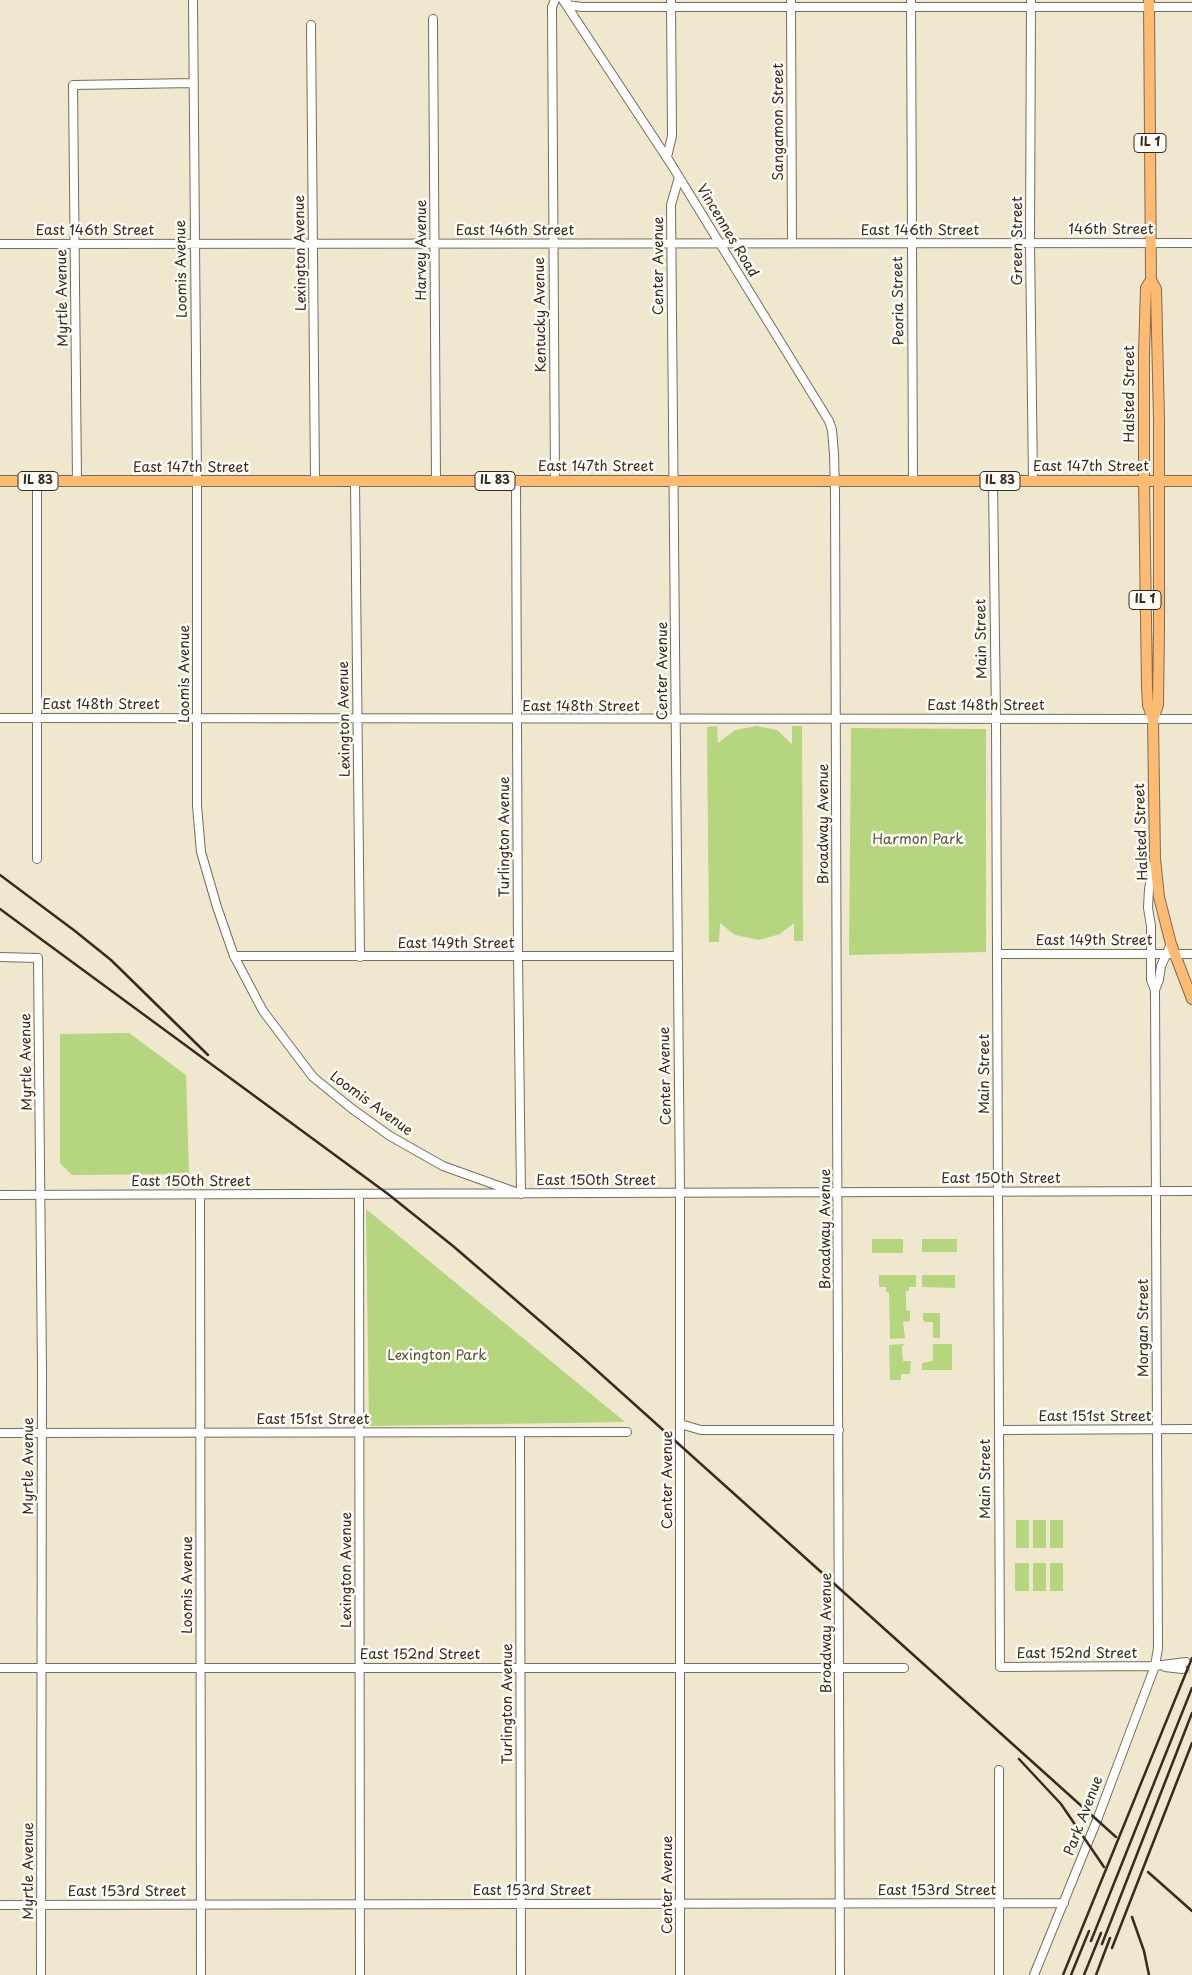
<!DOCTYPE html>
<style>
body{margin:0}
canvas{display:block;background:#f0e8ce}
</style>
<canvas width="1192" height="1975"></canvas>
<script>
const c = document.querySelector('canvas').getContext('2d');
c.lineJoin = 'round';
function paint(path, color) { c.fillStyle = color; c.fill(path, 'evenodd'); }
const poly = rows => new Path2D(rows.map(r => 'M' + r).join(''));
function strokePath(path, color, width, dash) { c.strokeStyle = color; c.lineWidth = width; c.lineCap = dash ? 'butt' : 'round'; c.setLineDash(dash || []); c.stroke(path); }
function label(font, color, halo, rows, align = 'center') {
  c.font = font + ' "Playpen Sans",sans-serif'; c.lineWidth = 5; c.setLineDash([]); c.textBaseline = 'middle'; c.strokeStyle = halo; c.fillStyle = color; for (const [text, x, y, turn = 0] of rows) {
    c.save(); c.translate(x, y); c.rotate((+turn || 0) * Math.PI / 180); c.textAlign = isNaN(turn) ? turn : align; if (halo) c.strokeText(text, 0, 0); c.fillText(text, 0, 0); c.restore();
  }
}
paint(poly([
 [717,726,718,743,735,730,757,726,777,730,792,744,792,726,802,726,803,941,794,941,794,923,780,934,759,940,735,935,720,923,719,942,709,942,707,727],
 [851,728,986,729,986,952,849,955],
 [129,1033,186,1075,189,1174,72,1175,60,1163,60,1034],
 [366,1209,625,1422,369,1426],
 [872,1239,903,1239,903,1253,872,1253],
 [922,1239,957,1239,957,1252,922,1252],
 [879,1275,916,1275,916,1287,909,1287,909,1291,906,1291,906,1310,910,1311,910,1321,903,1322,905,1338,890,1339,889,1293,886,1292,886,1287,879,1287],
 [922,1275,955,1275,955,1288,922,1287],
 [923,1313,940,1313,940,1338,933,1338,933,1322,925,1322,923,1320],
 [904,1344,902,1347,903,1361,911,1361,910,1374,901,1374,901,1380,890,1380,889,1345],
 [933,1344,952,1344,952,1370,922,1370,922,1363,933,1361],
 [1016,1520,1029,1520,1029,1548,1016,1548],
 [1033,1520,1046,1520,1046,1548,1033,1548],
 [1050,1520,1063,1520,1063,1548,1050,1548],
 [1015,1563,1029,1563,1029,1591,1015,1591],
 [1033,1563,1046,1563,1046,1591,1033,1591],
 [1050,1563,1063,1563,1063,1591,1050,1591]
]), '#b5d67e');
strokePath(poly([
 [1182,1669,1192,1669]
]), '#ccc2ab', 8, [8, 4]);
const minor = poly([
 [193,0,197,482,197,806,201,852,217,907,234,956,263,1011,313,1077,351,1108,390,1136,443,1166,521,1194],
 [563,0,671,164,829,421,832,430,834,454,835,492,840,1975],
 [791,0,792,243],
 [911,0,913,482],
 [1031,0,1030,243,1033,481],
 [567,2,567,5,582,7,1192,7],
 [433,19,436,481],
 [311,25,315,481],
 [667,157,672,136,671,0],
 [679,177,671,205,680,1194,680,1975],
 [0,244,1192,243],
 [37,481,37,859],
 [77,481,73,85,194,83],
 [355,481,360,957],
 [516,481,518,956,521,1194],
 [555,481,552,7,555,0],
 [993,481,996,718,1000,1667,1155,1666,1186,1662],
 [0,718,1192,719],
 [1153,866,1149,889,1148,908,1151,926,1151,980,1155,990],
 [997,954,1192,954],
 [234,956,678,956],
 [0,957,38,958,42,1372,41,1975],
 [359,1194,360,1975],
 [0,1195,1192,1191],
 [200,1195,201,1975],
 [680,1424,701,1430,839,1430],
 [999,1430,1192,1429],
 [520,1432,521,1975],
 [0,1433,627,1432],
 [1165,1667,1182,1669],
 [0,1668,904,1668],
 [999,1770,999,1975],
 [0,1905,1064,1903],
 [1034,1975,1097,1820,1155,1666,1158,1648,1155,990,1159,980,1161,966,1171,944]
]);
const major = poly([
 [1149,0,1151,280,1156,289,1159,420,1159,630,1158,705,1153,719,1155,859,1159,897,1171,944,1192,999],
 [1151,280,1146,288,1144,353,1144,481,1147,687,1148,705,1153,719],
 [0,481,1192,481]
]);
strokePath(minor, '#7a6c5c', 10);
strokePath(major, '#7a6c5c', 12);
strokePath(minor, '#fff', 8);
strokePath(major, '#ffbb71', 10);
strokePath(poly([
 [0,875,75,931,111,960,208,1055],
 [0,909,388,1194,453,1246,583,1358,1116,1837],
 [1019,1759,1061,1804,1104,1867],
 [1148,1872,1192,1911],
 [1132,1917,1144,1951,1149,1975],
 [1091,1941,1192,1688],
 [1102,1944,1192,1713],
 [1112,1948,1192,1743],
 [1063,1975,1192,1658],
 [1071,1975,1089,1931],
 [1084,1975,1101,1933],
 [1096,1975,1110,1938]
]), '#3b2a1e', 2.5);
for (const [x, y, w] of [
 [1150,143,32],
 [38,481,40],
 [495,481,40],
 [1000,481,40],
 [1145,600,32]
]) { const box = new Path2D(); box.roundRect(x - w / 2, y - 9.5, w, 19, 4); c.fillStyle = '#fdfcf7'; c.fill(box); strokePath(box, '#3b2a1e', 1); }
label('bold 12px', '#3b2a1e', null, [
 ["IL 1",1150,143],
 ["IL 83",38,481],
 ["IL 83",495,481],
 ["IL 83",1000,481],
 ["IL 1",1145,600]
]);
label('14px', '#3b2a1e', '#fdfcf7', [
 ["Sangamon Street",779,122,-90],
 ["146th Street",1111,230],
 ["East 146th Street",95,231],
 ["East 146th Street",515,231],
 ["Vincennes Road",727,231,59],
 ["East 146th Street",920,231],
 ["Green Street",1018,241,-90],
 ["Harvey Avenue",422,250,-90],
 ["Lexington Avenue",301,253,-91],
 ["Center Avenue",659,266,-90],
 ["Loomis Avenue",182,269,-91],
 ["Myrtle Avenue",63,298,-91],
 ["Peoria Street",899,301,-91],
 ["Kentucky Avenue",541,315,-91],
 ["Halsted Street",1130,394,-90],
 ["East 147th Street",596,467],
 ["East 147th Street",1091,467],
 ["East 147th Street",191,468],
 ["Main Street",982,639,-91],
 ["Center Avenue",663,671,-90],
 ["Loomis Avenue",185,674,-90],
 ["East 148th Street",101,705],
 ["East 148th Street",986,706],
 ["East 148th Street",581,707],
 ["Lexington Avenue",345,719,-91],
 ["Broadway Avenue",824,824,-90],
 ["Halsted Street",1142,832,-92],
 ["Turlington Avenue",505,837,-90],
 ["East 149th Street",1094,941],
 ["East 149th Street",456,944],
 ["Myrtle Avenue",27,1062,-91],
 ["Main Street",985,1074,-90],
 ["Center Avenue",666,1076,-91],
 ["Loomis Avenue",371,1104,36],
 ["East 150th Street",1001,1179],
 ["East 150th Street",596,1181],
 ["East 150th Street",191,1182],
 ["Broadway Avenue",826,1229,-90],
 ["Morgan Street",1144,1328,-90],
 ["East 151st Street",1095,1417],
 ["East 151st Street",313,1420],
 ["Myrtle Avenue",29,1466,-90],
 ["Main Street",986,1479,-90],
 ["Center Avenue",668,1480,-90],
 ["Lexington Avenue",347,1570,-90],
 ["Loomis Avenue",188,1585,-90],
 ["Broadway Avenue",827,1633,-90],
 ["East 152nd Street",1077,1654],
 ["East 152nd Street",420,1655],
 ["Turlington Avenue",508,1704,-90],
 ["Park Avenue",1084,1816,-69],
 ["Myrtle Avenue",29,1871,-90],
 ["Center Avenue",668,1885,-90],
 ["East 153rd Street",532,1891],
 ["East 153rd Street",937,1891],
 ["East 153rd Street",127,1892]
]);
label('14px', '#5a5536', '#fdfcf7', [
 ["Harmon Park",918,840],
 ["Lexington Park",437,1356]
]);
</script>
